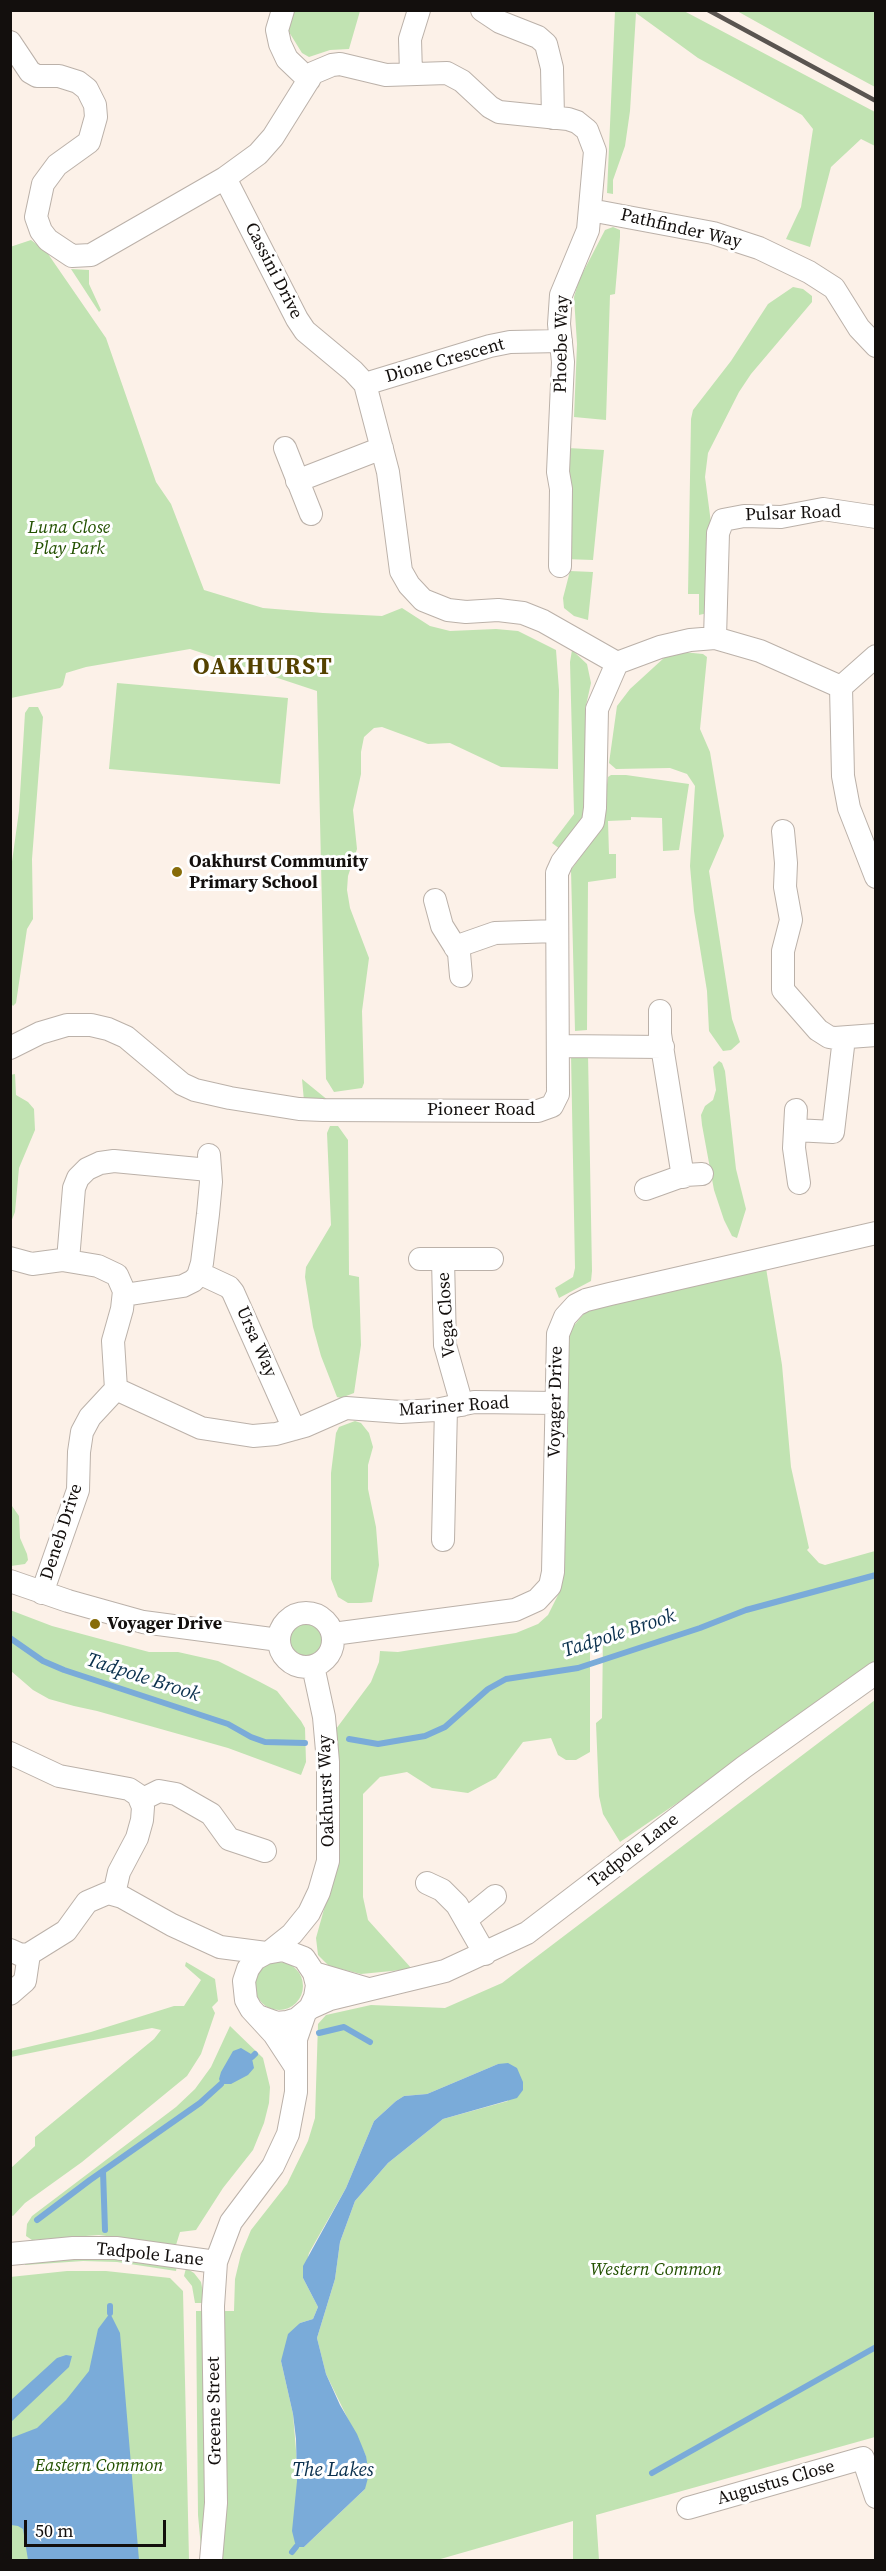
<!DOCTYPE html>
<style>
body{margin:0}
#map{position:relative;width:886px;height:2571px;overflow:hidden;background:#fcf1e8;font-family:"Source Serif 4",serif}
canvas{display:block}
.frame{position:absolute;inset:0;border:12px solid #130f0d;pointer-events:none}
.scale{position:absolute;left:24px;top:2520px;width:142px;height:27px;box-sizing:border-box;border:3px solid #130f0d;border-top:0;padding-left:8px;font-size:18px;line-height:21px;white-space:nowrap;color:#130f0d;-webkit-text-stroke:4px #fff;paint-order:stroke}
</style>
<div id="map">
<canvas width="886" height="2571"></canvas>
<div class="frame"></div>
<div class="scale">50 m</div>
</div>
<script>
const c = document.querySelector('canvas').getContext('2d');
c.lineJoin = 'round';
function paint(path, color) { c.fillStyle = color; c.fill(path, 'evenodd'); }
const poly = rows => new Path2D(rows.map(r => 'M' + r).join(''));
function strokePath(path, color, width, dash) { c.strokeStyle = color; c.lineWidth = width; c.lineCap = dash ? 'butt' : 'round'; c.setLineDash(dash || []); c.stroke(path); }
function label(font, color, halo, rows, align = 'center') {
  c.font = font + ' "Source Serif 4",serif'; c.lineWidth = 6; c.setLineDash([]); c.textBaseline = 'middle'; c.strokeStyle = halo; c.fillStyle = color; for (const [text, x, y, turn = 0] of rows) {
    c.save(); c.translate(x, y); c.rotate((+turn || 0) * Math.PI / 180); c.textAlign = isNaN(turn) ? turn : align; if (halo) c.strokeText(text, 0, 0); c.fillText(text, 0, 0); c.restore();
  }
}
paint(poly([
 [293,11,360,11,349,49,330,50,309,57,302,53,289,32,288,22],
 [615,11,684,11,875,112,875,146,861,139,831,167,810,247,786,239,801,207,813,129,802,115,698,58,636,13,630,111,625,146,613,180,613,194,607,193],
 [737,11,875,11,875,87,825,60],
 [613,227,620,230,620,237,615,294,610,295,606,420,574,417,577,344,574,297,579,280,605,230],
 [31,240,46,251,106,338,156,482,171,504,204,590,263,608,323,613,382,616,402,608,430,626,450,631,496,629,518,631,556,650,559,690,558,769,501,767,450,743,428,744,382,727,374,728,364,737,361,752,361,774,353,810,357,849,348,876,347,890,350,908,369,958,362,1011,364,1083,362,1088,334,1092,326,1079,317,691,190,649,86,667,66,673,63,685,60,688,11,698,10,247],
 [71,269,89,270,89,284,101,310,99,312],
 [793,287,803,289,812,296,812,302,751,374,739,392,708,453,705,477,711,523,712,612,699,615,699,594,688,594,691,419,693,410,731,361,768,304],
 [568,448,604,450,593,560,564,559],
 [570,571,593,572,588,620,574,616,564,608,563,598],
 [572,650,587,664,591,683,585,710,586,805,581,823,560,849,552,843,574,814,570,662],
 [683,652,703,654,707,657,700,729,710,752,724,836,709,871,732,1019,740,1042,731,1050,723,1051,709,1031,707,991,694,911,690,866,695,786,687,774,670,768,616,769,609,763,617,706,630,689,665,657],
 [117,683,288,698,280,784,109,769],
 [29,707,38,707,43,717,32,859,33,919,27,929,16,1003,13,1006,10,1002,10,876,19,811,25,713],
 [611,775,626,775,689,784,679,850,663,851,662,818,631,817,631,820,608,821,609,854,616,854,616,878,588,882,587,1030,575,1031,571,870,601,829,608,777],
 [571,1054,588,1054,592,1271,591,1281,559,1298,555,1288,573,1277,575,1268],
 [719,1061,722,1063,725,1071,736,1169,746,1209,737,1238,732,1236,724,1220,714,1190,702,1125,701,1115,705,1106,713,1100,716,1090,713,1067],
 [15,1074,16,1095,28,1102,34,1109,35,1130,19,1168,15,1212,11,1222,10,1075],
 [302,1079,329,1101,304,1101],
 [330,1126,338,1126,348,1140,349,1275,359,1277,361,1345,354,1393,341,1398,337,1397,321,1356,313,1327,305,1277,306,1267,331,1225,327,1133],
 [766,1268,782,1365,791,1467,809,1548,807,1550,819,1563,825,1565,875,1551,875,1668,620,1842,603,1814,599,1796,596,1723,602,1718,603,1635,590,1636,590,1752,576,1760,566,1760,558,1755,551,1738,523,1742,496,1778,468,1793,432,1788,407,1772,380,1777,363,1794,363,1897,368,1920,412,1969,361,1974,329,1966,318,1955,316,1938,338,1859,336,1729,371,1682,379,1662,380,1651,398,1652,516,1633,538,1624,548,1615,560,1591,567,1348,571,1329,588,1309],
 [355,1421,361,1423,369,1433,373,1447,368,1465,368,1489,376,1527,379,1565,372,1602,361,1603,348,1603,338,1597,331,1579,331,1473,336,1433,339,1427],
 [10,1491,12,1506,19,1516,20,1538,27,1554,28,1560,25,1564,11,1566],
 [10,1610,52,1626,149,1652,178,1652,218,1661,260,1682,277,1691,301,1721,305,1728,306,1762,301,1775,228,1748,97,1711,74,1706,49,1699,33,1690,11,1671],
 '289 1641a17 17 0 1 1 34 0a17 17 0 1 1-34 0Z',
 [875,1700,875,2437,596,2515,599,2560,573,2560,573,2521,437,2560,220,2560,222,2311,234,2311,235,2279,241,2254,251,2230,287,2184,308,2141,315,2118,318,2024,326,2015,371,2005,445,2008,502,1983],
 [498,2064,508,2101,443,2119,388,2163,355,2201,340,2242,335,2279,317,2338,326,2374,366,2456,365,2489,304,2547,293,2414,281,2361,300,2323,313,2319,318,2307,303,2278,309,2253,346,2188,374,2121,396,2101,404,2096,427,2094],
 '255 1986a24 24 0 1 1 48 0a24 24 0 1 1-48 0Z',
 [186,1962,215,1979,218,2001,212,2007,215,2013,201,2054,187,2076,82,2162,25,2203,13,2216,11,2215,11,2168,35,2146,35,2137,154,2039,161,2030,152,2028,11,2057,11,2051,91,2032,174,2006,184,2006,201,1980,185,1966],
 [230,2026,263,2058,270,2087,269,2103,264,2123,253,2150,223,2188,196,2230,180,2232,176,2245,99,2235,32,2240,26,2236,27,2224,32,2216,176,2107,195,2089,211,2067],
 [100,2257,177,2265,176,2271,117,2262,83,2261,25,2265,24,2261],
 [186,2268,194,2273,201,2282,205,2303,195,2303,192,2286,184,2276],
 [67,2271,106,2271,170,2278,183,2291,189,2560,11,2560,10,2277],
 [196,2311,205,2311,207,2503,201,2548,198,2515]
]), '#c1e3b2');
paint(poly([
 [241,2048,251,2054,254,2068,248,2075,231,2084,221,2084,219,2079,221,2072,233,2051],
 [508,2063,517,2068,523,2082,523,2090,517,2098,443,2119,388,2163,355,2201,340,2242,335,2279,317,2338,326,2374,340,2405,357,2434,366,2456,369,2474,365,2489,304,2547,296,2547,292,2531,297,2481,296,2439,293,2414,281,2361,288,2334,300,2323,313,2319,318,2307,303,2278,303,2266,346,2188,374,2121,396,2101,404,2096,427,2094,498,2064],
 [110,2313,120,2333,139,2560,28,2560,23,2529,18,2526,11,2525,11,2438,37,2428,66,2400,89,2371,98,2329],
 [66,2355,72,2356,69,2367,11,2422,11,2400,57,2358]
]), '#7aabd9');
strokePath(poly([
 [10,1638,43,1661,64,1670,228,1724,251,1737,265,1742,305,1743],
 [349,1739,378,1744,425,1736,445,1727,488,1689,506,1679,578,1668,700,1628,746,1610,876,1575],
 [319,2033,344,2027,370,2042],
 [252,2057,255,2054],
 [103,2171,105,2230],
 [37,2220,90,2180,200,2103,221,2084],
 [110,2306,110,2313],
 [652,2473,876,2347],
 [292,2552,296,2547]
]), '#7aabd9', 6);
const minor = poly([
 [283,10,277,30,280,44,287,59,309,80],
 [482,10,500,22,538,37,546,44,552,68,553,118],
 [10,42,30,72,37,76,59,76,78,82,87,89,95,105,96,117,89,142,57,165,43,184,36,217,41,231,48,240,72,256,91,255,225,178,297,319,305,331,353,371,365,384,388,472,401,571,409,585,423,600,448,610,466,612,498,610,523,613,543,621,617,663],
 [411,74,410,39,419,10],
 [225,178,258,154,273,137,313,73,332,65,340,64,386,75,447,73,462,81,490,107,499,112,568,119,577,122,587,130,595,151,588,230,561,295,559,324,563,362,558,472,561,489,560,566],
 [590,210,713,233,759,248,809,272,834,288,859,328,876,346],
 [365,384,490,346,510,342,561,341],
 [285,448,311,514],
 [297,481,382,448],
 [715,638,718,533,723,520,744,516,781,517,823,509,876,517],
 [617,663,660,647,690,640,715,638,760,651,841,687,843,776,849,808,876,877],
 [841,687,876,656],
 [783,831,786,863,785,887,791,920,783,951,783,990,818,1030,829,1037,835,1038,876,1035],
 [435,900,442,926,459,953,461,976],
 [455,947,495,933,557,931],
 [660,1011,660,1034,683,1177],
 [558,1046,663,1047],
 [10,1048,40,1033,67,1025,91,1025,108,1029,126,1037,182,1084,195,1090,230,1098,299,1109,323,1110,538,1111,552,1106,558,1094,557,873,562,862,593,822,595,808,597,709,617,663],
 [796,1110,794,1148,799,1183],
 [795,1130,833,1132,844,1038],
 [646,1189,685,1175,702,1174],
 [10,1258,32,1264,62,1260,98,1266,117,1275,124,1291,122,1309,113,1341,116,1389,90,1417,82,1432,79,1452,78,1490,42,1593],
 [420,1259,492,1259],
 [443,1259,445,1345,462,1405],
 [68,1260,74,1188,78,1178,87,1169,100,1163,114,1161,209,1170],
 [199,1273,229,1287,233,1292,294,1429],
 [124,1295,183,1286,193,1281,198,1276,202,1263,208,1214,211,1182,209,1155],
 [116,1389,201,1428,253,1436,276,1434,305,1426,346,1408,401,1412,436,1410,474,1402,556,1403],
 [443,1540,446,1408],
 [10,1581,68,1601,143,1622,279,1640],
 '279 1640a27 27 0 1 1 54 0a27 27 0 1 1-54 0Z',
 [333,1634,515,1610,537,1600,550,1586,553,1572,558,1334,565,1317,576,1305,586,1300,610,1294,876,1233],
 [10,1753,59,1776,129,1789,138,1795,143,1807,142,1820,137,1838,119,1872,114,1894],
 [141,1800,159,1791,176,1794,211,1814,229,1839,265,1851],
 [427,1883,442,1890,457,1905,485,1954],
 [467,1919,495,1896],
 [10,1950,21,1955,29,1954,66,1931,87,1902,108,1893,122,1897,172,1925,220,1947,266,1953],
 [272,1950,292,1934,309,1913,319,1892,328,1861,328,1762,324,1717,313,1666],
 [314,1973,368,1989],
 [10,1994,25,1981,29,1954],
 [310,2008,330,1999,445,1971,527,1933,744,1767,876,1673],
 [258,2016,277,2023,287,2022,297,2019,310,2008,315,1997,317,1985,314,1973,304,1958,283,1950,266,1953,255,1959,248,1969,244,1981,246,2000,251,2009,274,2034,295,2066],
 [10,2254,73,2248,116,2248,216,2262],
 [688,2508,863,2458,876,2497],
 [211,2560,216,2503,213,2306,216,2262,231,2222,273,2166,288,2134,296,2092,296,2039,305,2013]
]);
strokePath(minor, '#bbb1a9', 24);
strokePath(minor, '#fff', 22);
strokePath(poly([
 [708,10,876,101]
]), '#5a5450', 4.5);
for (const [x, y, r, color] of [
 [177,872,6,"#876c0a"],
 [95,1624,6,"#876c0a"]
]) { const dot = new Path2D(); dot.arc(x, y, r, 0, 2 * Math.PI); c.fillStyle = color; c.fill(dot); strokePath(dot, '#fff', 2); }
label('18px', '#130f0d', '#fff', [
 ["Pathfinder Way",681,229,13],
 ["Cassini Drive",273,271,63],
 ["Phoebe Way",562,344,-89],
 ["Dione Crescent",445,361,-16],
 ["Pulsar Road",793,514,-2],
 ["Pioneer Road",481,1110],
 ["Vega Close",447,1315,-94],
 ["Ursa Way",256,1342,66],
 ["Voyager Drive",556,1402,-89],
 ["Mariner Road",454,1407,-4],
 ["Deneb Drive",62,1532,-72],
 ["Oakhurst Way",327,1791,-92],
 ["Tadpole Lane",634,1851,-38],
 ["Tadpole Lane",150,2255,6],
 ["Greene Street",215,2411,-91],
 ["Augustus Close",776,2483,-16]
]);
label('italic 18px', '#235100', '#fff', [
 ["Luna Close",69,528],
 ["Play Park",69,549],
 ["Western Common",656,2270],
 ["Eastern Common",99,2466]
]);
label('bold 18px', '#130f0d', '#fff', [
 ["Oakhurst Community",189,862],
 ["Primary School",189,883],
 ["Voyager Drive",107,1624]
], 'left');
label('italic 20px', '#092f4d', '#fff', [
 ["Tadpole Brook",619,1634,-18],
 ["Tadpole Brook",143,1678,18],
 ["The Lakes",333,2471]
]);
c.letterSpacing = '1.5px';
label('bold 24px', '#544200', '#fff', [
 ["OAKHURST",263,668]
]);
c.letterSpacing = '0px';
</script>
